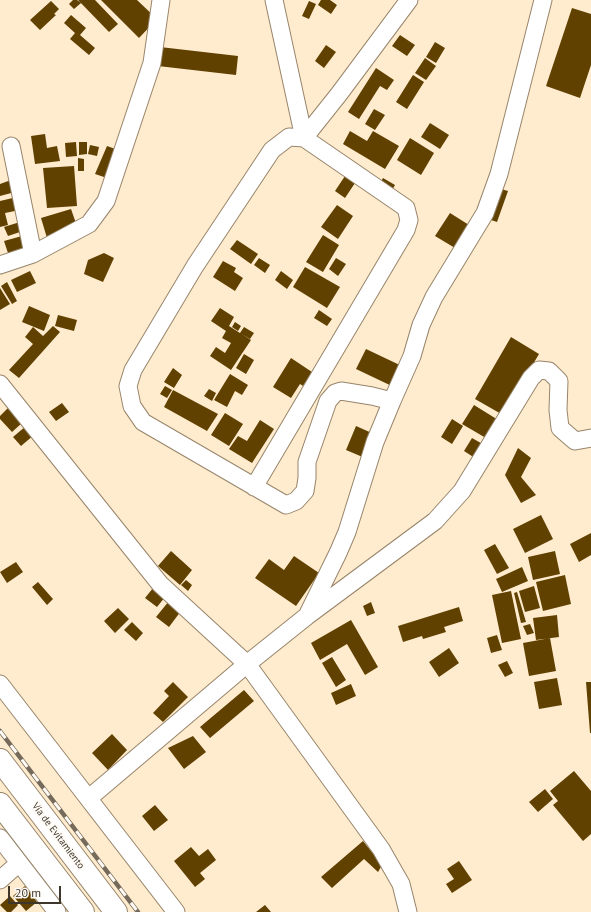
<!DOCTYPE html>
<meta charset="utf-8">
<style>
body{margin:0}
#map{position:relative;width:591px;height:912px;overflow:hidden;background:#ffebce;font-family:"PT Sans",sans-serif}
canvas{display:block}
.scale{position:absolute;left:8px;top:886px;width:53px;height:18px;box-sizing:border-box;border:2px solid #3e362b;border-top:0;padding-left:5px;font-size:12px;line-height:14px;white-space:nowrap;color:#3e362b;-webkit-text-stroke:3px #fefaf5;paint-order:stroke}
</style>
<div id="map">
<canvas width="591" height="912"></canvas>
<div class="scale">20 m</div>
</div>
<script>
const c = document.querySelector('canvas').getContext('2d');
c.lineJoin = 'round';
function paint(path, color) { c.fillStyle = color; c.fill(path, 'evenodd'); }
const poly = rows => new Path2D(rows.map(r => 'M' + r).join(''));
function strokePath(path, color, width, dash) { c.strokeStyle = color; c.lineWidth = width; c.lineCap = dash ? 'butt' : 'round'; c.setLineDash(dash || []); c.stroke(path); }
function label(font, color, halo, rows, align = 'center') {
  c.font = font + ' "PT Sans",sans-serif'; c.lineWidth = 4; c.setLineDash([]); c.textBaseline = 'middle'; c.strokeStyle = halo; c.fillStyle = color; for (const [text, x, y, turn = 0] of rows) {
    c.save(); c.translate(x, y); c.rotate((+turn || 0) * Math.PI / 180); c.textAlign = isNaN(turn) ? turn : align; if (halo) c.strokeText(text, 0, 0); c.fillText(text, 0, 0); c.restore();
  }
}
paint(poly([
 [73,0,77,0,81,3,74,9,69,4],
 [78,0,95,0,118,24,109,32],
 [101,0,137,0,157,19,139,38],
 [321,0,330,0,337,5,331,14,318,5],
 [51,1,59,9,54,14,56,15,40,30,30,20],
 [309,1,316,4,309,19,302,16],
 [572,8,591,14,591,65,580,98,546,86],
 [71,15,86,28,80,35,95,48,89,55,70,39,75,33,64,23],
 [400,35,415,45,407,56,392,46],
 [435,42,445,48,436,63,426,57],
 [326,45,336,52,324,68,315,61],
 [160,47,238,56,236,75,158,66],
 [425,58,436,66,426,80,415,73],
 [376,68,394,80,387,90,380,86,359,119,348,112],
 [413,75,424,82,407,109,396,102],
 [374,109,385,115,375,130,365,124],
 [430,123,449,135,440,149,421,137],
 [350,131,367,141,373,131,399,146,385,169,343,144],
 [45,134,47,148,57,146,60,161,35,164,31,136],
 [410,138,434,153,421,175,397,160],
 [76,142,77,156,66,157,65,143],
 [79,142,87,142,87,154,79,155],
 [90,145,99,147,97,156,88,154],
 [107,146,121,151,110,179,95,174],
 [78,158,84,159,84,171,78,171],
 [74,166,77,206,47,208,43,168],
 [347,173,357,180,345,198,335,191],
 [383,178,395,185,391,192,379,185],
 [11,180,15,192,0,196,0,184],
 [501,189,508,191,497,222,491,220],
 [17,197,20,210,5,213,8,225,0,227,0,201],
 [337,205,353,216,338,239,321,227],
 [71,209,78,229,47,238,41,218],
 [450,213,469,225,455,248,435,236],
 [20,222,23,231,8,236,4,227],
 [323,235,339,245,323,272,306,262],
 [22,236,26,247,8,253,4,241],
 [237,240,258,254,251,264,230,249],
 [104,253,114,258,103,282,84,274,88,260],
 [259,258,270,265,265,273,254,265],
 [336,258,346,264,338,276,329,269],
 [223,261,236,268,234,272,243,278,235,291,213,277],
 [305,267,340,287,327,308,293,287],
 [30,271,36,283,17,292,11,280],
 [281,271,293,280,287,289,275,280],
 [7,282,17,301,12,304,1,286],
 [0,288,10,304,0,310],
 [29,306,50,315,44,331,22,322],
 [220,308,234,317,229,326,251,340,231,370,210,356,216,347,225,353,231,343,222,338,226,331,211,321],
 [319,310,332,319,327,326,314,318],
 [58,315,77,320,74,331,55,326],
 [235,322,241,326,238,331,232,327],
 [53,326,60,332,19,378,9,370,33,344,25,337,33,327,43,336],
 [244,327,254,333,250,339,240,333],
 [511,337,539,354,503,415,475,399],
 [366,349,406,368,396,388,356,369],
 [244,354,254,360,246,374,236,368],
 [291,358,312,372,303,386,300,384,291,398,273,387],
 [173,368,182,375,174,388,164,382],
 [230,374,248,385,242,395,235,391,227,407,214,400],
 [165,386,172,390,167,398,160,394],
 [209,389,216,393,212,401,204,396],
 [173,390,218,414,207,431,164,407],
 [62,403,69,412,56,421,49,412],
 [474,405,503,423,491,441,462,424],
 [8,408,22,423,12,432,0,419,0,416],
 [225,413,243,424,229,446,211,435],
 [452,419,463,426,452,444,441,437],
 [260,420,274,429,252,463,229,449,238,436,247,441],
 [26,426,34,435,21,446,13,437],
 [356,426,374,434,365,458,346,450],
 [472,438,486,446,478,460,464,451],
 [518,448,531,458,521,477,536,495,521,503,505,475],
 [541,515,553,539,525,553,513,529],
 [591,533,591,555,579,562,570,544],
 [495,544,509,568,497,574,484,550],
 [171,551,192,570,180,585,158,566],
 [555,551,560,574,533,580,528,557],
 [294,556,319,573,296,606,255,578,269,559,284,570],
 [16,562,23,572,7,583,0,572],
 [522,567,528,581,502,592,496,579],
 [565,575,571,604,543,611,536,582],
 [186,580,192,585,188,591,181,585],
 [38,582,53,599,47,605,32,587],
 [534,586,540,608,525,612,519,591],
 [153,588,165,597,157,607,145,598],
 [511,591,521,639,502,643,492,595],
 [517,592,526,622,521,623,514,593],
 [169,601,181,611,169,627,156,617],
 [371,602,375,613,367,616,363,606],
 [459,607,463,621,444,627,446,632,423,639,422,636,403,642,398,626],
 [118,608,129,619,115,633,104,621],
 [557,615,559,637,536,640,533,618],
 [351,620,378,667,365,675,347,644,320,660,311,643],
 [132,622,143,633,136,641,124,630],
 [530,624,534,633,527,635,523,626],
 [497,635,502,650,491,653,487,638],
 [550,638,556,671,529,676,523,643],
 [449,648,459,663,439,677,429,662],
 [332,657,346,680,336,687,322,663],
 [507,661,513,673,505,677,498,665],
 [557,678,562,705,539,709,534,682],
 [173,682,188,697,163,722,153,713,169,696,164,691],
 [586,682,591,682,591,733,590,733],
 [351,684,356,696,336,705,331,693],
 [244,690,254,701,210,738,200,727],
 [112,734,127,750,108,770,92,753],
 [193,736,206,752,184,769,168,748],
 [574,771,591,791,591,834,583,841,553,805,558,801,550,791],
 [545,789,553,799,538,812,529,802],
 [155,805,168,820,154,831,142,816],
 [363,841,382,865,378,872,364,859,332,888,321,877],
 [191,847,199,856,208,849,216,860,200,873,205,879,195,887,174,861],
 [459,861,472,880,452,893,446,884,454,879,447,869],
 [25,886,37,902,26,911,13,896],
 [10,896,18,905,11,912,7,912,0,905],
 [265,905,271,912,256,912]
]), '#604100');
const minor = poly([
 [11,146,33,254],
 [0,265,33,254,89,224,106,201,152,63,161,0],
 [0,384,160,584,247,664,381,849,401,884,408,912],
 [392,401,412,356,421,325,434,297,485,213,499,174,543,0],
 [254,487,406,230,409,220,406,208,304,138,274,0],
 [307,616,338,553,347,532,375,442,392,401,372,396,341,391,335,393,328,401,307,462,307,478,305,491,296,501,286,505,143,422,132,406,128,386,133,370,195,266,272,150,289,137,304,138,339,94,409,0],
 [0,684,176,912],
 [89,798,247,664,307,616,435,521,462,491,531,378,539,370,549,371,559,381,558,410,560,428,575,441,591,438],
 [0,838,57,912],
 [0,880,19,863]
]);
const highway = poly([
 [0,760,116,912],
 [0,804,83,912]
]);
strokePath(minor, '#97856b', 19);
strokePath(highway, '#97856b', 24);
strokePath(minor, '#fff', 17);
strokePath(highway, '#fff', 22);
const rail = poly([
 [0,731,138,912]
]);
strokePath(rail, '#766b5a', 4.5);
strokePath(rail, '#fefaf5', 3, [9]);
label('10px', '#3e362b', '#fefaf5', [
 ["Vía de Evitamiento",58,836,53]
]);
</script>
